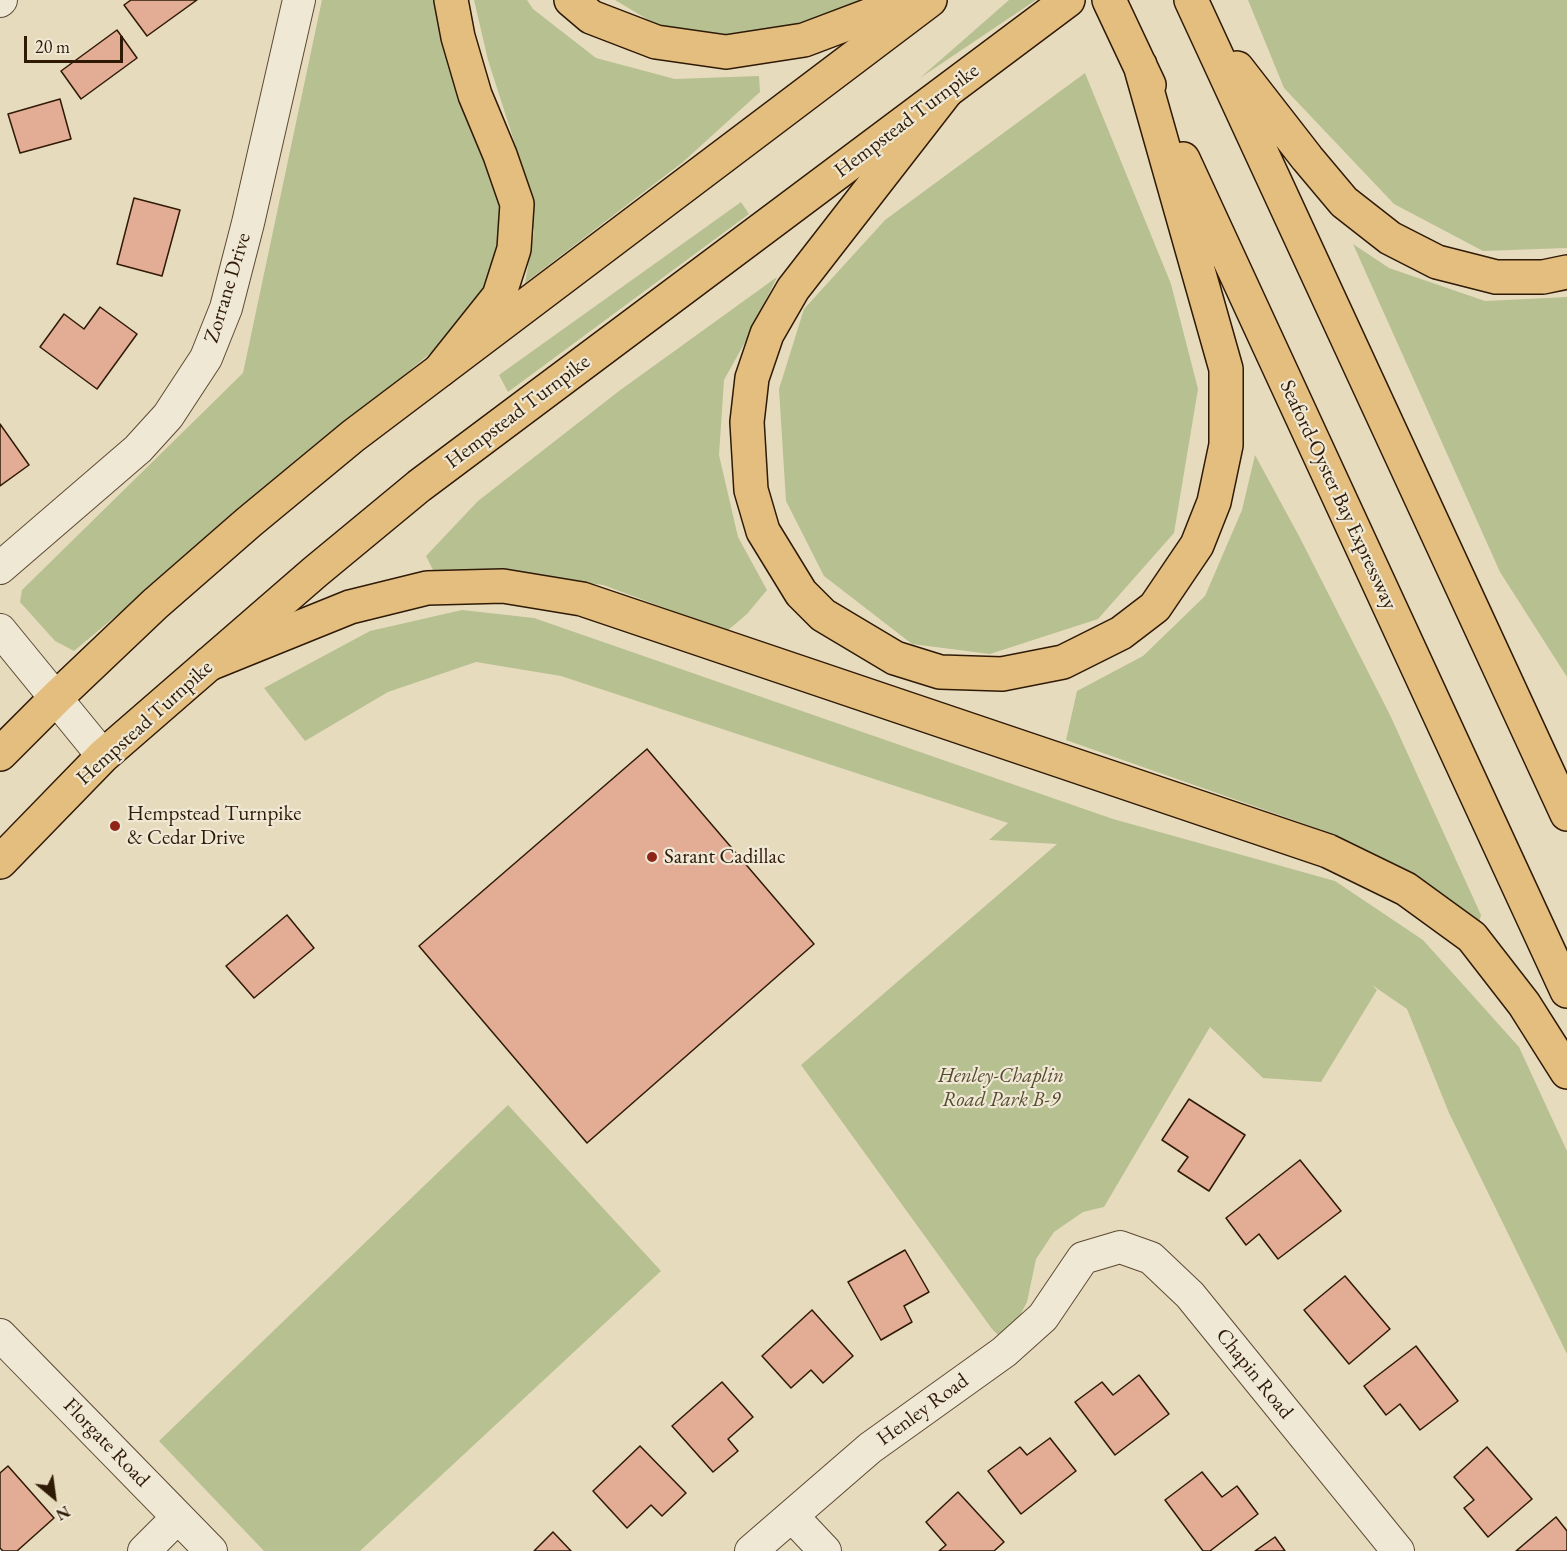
<!DOCTYPE html>
<style>
body{margin:0}
#map{position:relative;width:1567px;height:1551px;overflow:hidden;background:#e7dbbe;font-family:"EB Garamond",serif}
canvas{display:block}
.north{position:absolute;left:24px;top:1467px;width:60px;height:60px;-webkit-text-stroke:4px #efe8d5;paint-order:stroke;rotate:151deg;font-size:16px;font-weight:700;line-height:24px;text-align:center;color:#2f1a06}
.north::after{content:'';display:block;margin:auto;width:21px;height:27px;background:#2f1a06;clip-path:polygon(50% 0,100% 100%,50% 72%,0 100%)}
.scale{position:absolute;left:24px;top:36px;width:99px;height:27px;box-sizing:border-box;border:3px solid #2f1a06;border-top:0;padding-left:8px;font-size:18px;line-height:21px;white-space:nowrap;color:#2f1a06;-webkit-text-stroke:4px #efe8d5;paint-order:stroke}
</style>
<div id="map">
<canvas width="1567" height="1551"></canvas>
<div class="north">N</div>
<div class="scale">20 m</div>
</div>
<script>
const c = document.querySelector('canvas').getContext('2d');
c.lineJoin = 'round';
function paint(path, color) { c.fillStyle = color; c.fill(path, 'evenodd'); }
const poly = rows => new Path2D(rows.map(r => 'M' + r).join(''));
function strokePath(path, color, width, dash) { c.strokeStyle = color; c.lineWidth = width; c.lineCap = dash ? 'butt' : 'round'; c.setLineDash(dash || []); c.stroke(path); }
function label(font, color, halo, rows, align = 'center') {
  c.font = font + ' "EB Garamond",serif'; c.lineWidth = 4.5; c.setLineDash([]); c.textBaseline = 'middle'; c.strokeStyle = halo; c.fillStyle = color; for (const [text, x, y, turn = 0] of rows) {
    c.save(); c.translate(x, y); c.rotate((+turn || 0) * Math.PI / 180); c.textAlign = isNaN(turn) ? turn : align; if (halo) c.strokeText(text, 0, 0); c.fillText(text, 0, 0); c.restore();
  }
}
paint(poly([
 [322,0,439,0,507,213,495,272,464,325,74,651,55,641,20,602,22,590,243,373],
 [474,0,527,0,533,9,596,58,675,79,759,76,760,92,683,162,525,283,534,232,523,169,488,60],
 [615,0,870,0,754,41,672,34],
 [1009,0,1036,0,920,78],
 [1248,0,1567,0,1567,248,1483,251,1394,204,1284,88],
 [1085,73,1171,284,1198,389,1174,533,1098,619,990,654,912,644,824,576,786,501,779,389,804,309,885,220],
 [741,202,749,214,508,392,499,375],
 [1353,244,1389,268,1485,301,1567,297,1567,677,1500,572],
 [777,277,749,335,724,380,719,455,738,537,767,590,747,614,727,631,603,585,504,572,436,576,426,556,478,501,619,391],
 [1255,455,1299,536,1390,715,1481,915,1479,923,1436,889,1322,830,1066,740,1077,691,1143,656,1205,596,1242,510],
 [462,610,534,618,1113,819,1335,881,1423,940,1519,1047,1567,1151,1567,1354,1449,1113,1407,1009,1372,985,1377,990,1321,1082,1263,1078,1210,1027,1104,1207,1083,1212,1054,1232,1036,1259,1027,1302,1018,1319,998,1335,992,1329,801,1065,1057,844,989,840,1008,823,561,676,476,662,388,692,305,741,264,688,370,631],
 [508,1105,661,1271,360,1551,264,1551,159,1441]
]), '#b7c090');
const building = poly([
 [131,0,197,0,147,36,124,5,131,0],
 [117,30,137,58,81,99,61,71,117,30],
 [60,99,71,139,20,153,8,114,60,99],
 [134,198,180,210,162,276,117,264,134,198],
 [100,307,137,334,97,389,40,347,64,314,84,329,100,307],
 [0,424,29,465,0,486,0,424],
 [647,749,814,944,587,1143,419,946,647,749],
 [287,915,314,948,254,998,226,966,287,915],
 [1189,1099,1245,1135,1209,1191,1178,1171,1188,1157,1162,1140,1189,1099],
 [1300,1160,1341,1211,1278,1259,1259,1234,1246,1245,1226,1218,1300,1160],
 [905,1250,929,1292,904,1306,912,1322,881,1340,848,1282,905,1250],
 [1345,1276,1390,1329,1349,1364,1304,1310,1345,1276],
 [812,1310,853,1356,823,1383,811,1370,791,1388,762,1356,812,1310],
 [1416,1346,1458,1401,1420,1430,1400,1404,1386,1415,1364,1386,1416,1346],
 [1139,1375,1169,1414,1115,1455,1075,1402,1102,1382,1113,1395,1139,1375],
 [722,1382,753,1417,728,1439,738,1451,713,1472,672,1426,722,1382],
 [1050,1438,1076,1471,1021,1514,988,1471,1020,1447,1027,1455,1050,1438],
 [640,1446,686,1493,662,1516,651,1505,627,1528,593,1491,640,1446],
 [1487,1447,1532,1499,1488,1537,1464,1508,1474,1500,1454,1477,1487,1447],
 [8,1466,54,1518,17,1551,3,1551,0,1548,0,1473,8,1466],
 [1202,1472,1222,1497,1237,1486,1258,1514,1210,1551,1203,1551,1165,1500,1202,1472],
 [958,1492,1004,1542,994,1551,939,1551,946,1545,926,1522,958,1492],
 [1556,1517,1567,1531,1567,1551,1516,1551,1556,1517],
 [553,1532,571,1551,534,1551,553,1532],
 [1275,1537,1285,1551,1255,1551,1275,1537]
]);
paint(building, '#e2ac95');
strokePath(building, '#2f1a06', 1.5);
const street = poly([
 [0,1,1,0],
 [0,568,138,449,168,416,206,358,226,308,248,223,299,0],
 [0,630,103,756],
 [0,1335,211,1551],
 [792,1516,825,1551],
 [144,1551,178,1517],
 [751,1551,870,1448,1004,1352,1043,1317,1083,1258,1120,1247,1151,1258,1190,1295,1398,1551]
]);
const primary = poly([
 [0,754,56,698,155,604,249,522,353,436,930,0],
 [0,862,103,756,315,572,419,486,1068,0]
]);
const highway = poly([
 [571,0,591,17,656,42,726,52,804,40,910,0],
 [1109,0,1149,85],
 [1191,0,1567,814],
 [1237,68,1307,158,1344,202,1390,238,1437,262,1496,277,1543,277,1567,272],
 [946,92,793,289,767,334,752,378,747,422,751,490,763,531,801,593,823,615,895,658,940,672,1002,674,1063,662,1121,633,1155,607,1197,545,1214,502,1226,445,1226,369,1140,65],
 [1183,159,1567,991],
 [440,370,499,296,514,249,517,204,500,155,475,95,458,37,451,0],
 [209,664,350,607,427,588,503,586,582,599,1328,851,1406,889,1472,937,1524,1004,1567,1072]
]);
strokePath(street, '#5d4a34', 34);
strokePath(primary, '#2f1a06', 36);
strokePath(highway, '#2f1a06', 36);
strokePath(street, '#efe8d5', 32);
strokePath(primary, '#e4be7f', 33);
strokePath(highway, '#e4be7f', 33);
for (const [x, y, r, color] of [
 [115,826,6,"#8f2418"],
 [652,857,6,"#8f2418"]
]) { const dot = new Path2D(); dot.arc(x, y, r, 0, 2 * Math.PI); c.fillStyle = color; c.fill(dot); strokePath(dot, '#efe8d5', 2); }
label('21px', '#2f1a06', '#efe8d5', [
 ["Hempstead Turnpike",907,121,-37],
 ["Zorrane Drive",228,288,-73],
 ["Hempstead Turnpike",518,412,-37],
 ["Seaford-Oyster Bay Expressway",1338,495,65],
 ["Hempstead Turnpike",145,723,-42],
 ["Chapin Road",1254,1374,51],
 ["Henley Road",923,1410,-36],
 ["Florgate Road",106,1443,46]
]);
label('21px', '#2f1a06', '#efe8d5', [
 ["Hempstead Turnpike",127,814],
 ["& Cedar Drive",127,838],
 ["Sarant Cadillac",664,857]
], 'left');
label('italic 21px', '#584c2f', '#efe8d5', [
 ["Henley-Chaplin",1001,1076],
 ["Road Park B-9",1001,1100]
]);
</script>
